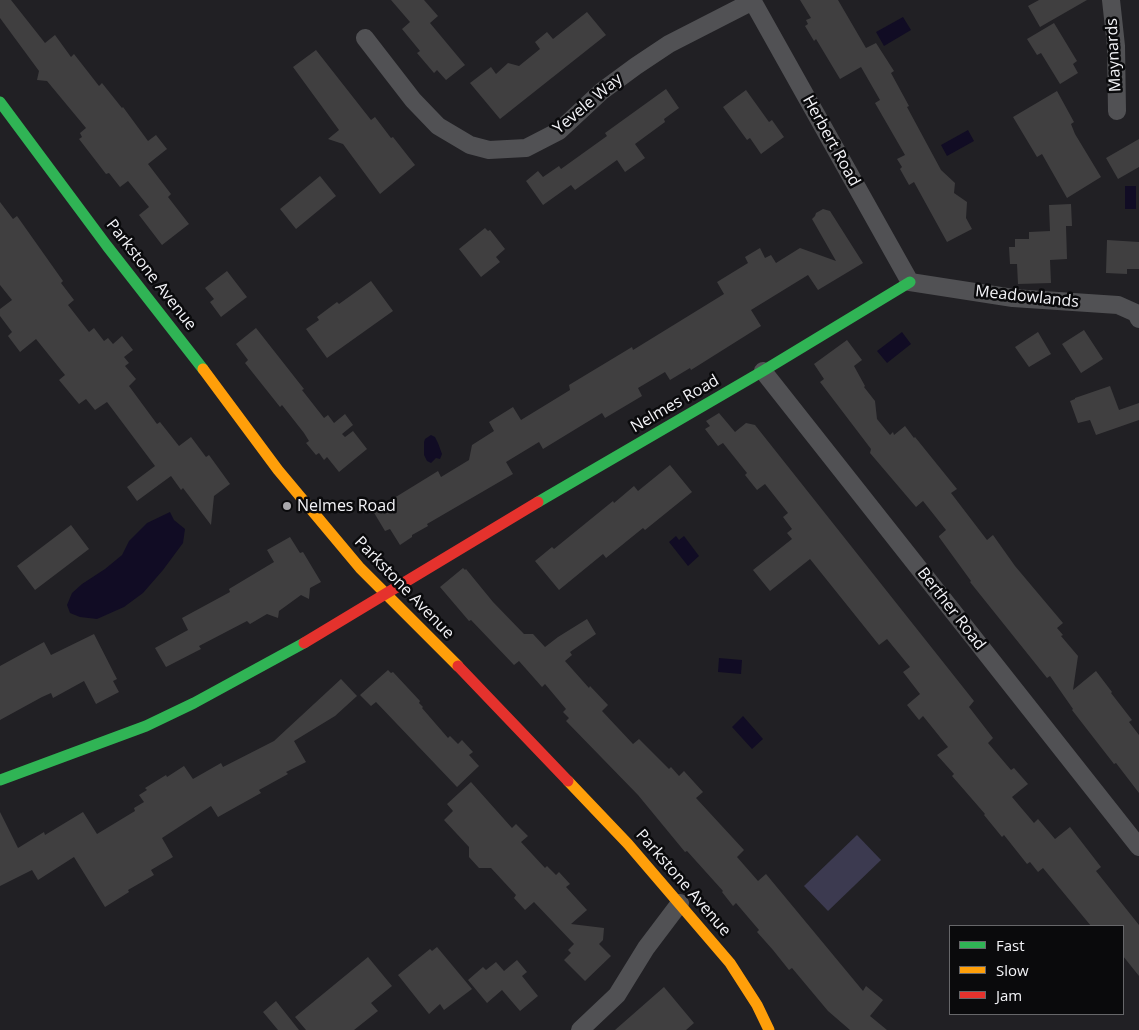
<!DOCTYPE html>
<style>
body{margin:0}
#map{position:relative;width:1139px;height:1030px;overflow:hidden;background:#212024;font-family:"Open Sans",sans-serif}
canvas{display:block}
.legend{position:absolute;left:949px;top:925px;width:175px;height:90px;box-sizing:border-box;background:#0a0a0c;border:1px solid #67676a;margin:0;padding:6px 9px;list-style:none;font-size:15px;color:#f3f3f7}
.legend li{display:flex;align-items:center;gap:10px;height:25px}
.legend b{width:25px;border:1px solid #67676a}
</style>
<div id="map">
<canvas width="1139" height="1030"></canvas>
<ul class="legend">
<li><b style="height:6px;background:#30b455"></b>Fast</li>
<li><b style="height:6px;background:#ff9f0a"></b>Slow</li>
<li><b style="height:6px;background:#e5322d"></b>Jam</li>
</ul>
</div>
<script>
const c = document.querySelector('canvas').getContext('2d');
c.lineJoin = 'round';
function paint(path, color) { c.fillStyle = color; c.fill(path, 'evenodd'); }
const poly = rows => new Path2D(rows.map(r => 'M' + r).join(''));
function strokePath(path, color, width, dash) { c.strokeStyle = color; c.lineWidth = width; c.lineCap = dash ? 'butt' : 'round'; c.setLineDash(dash || []); c.stroke(path); }
function label(font, color, halo, rows, align = 'center') {
  c.font = font + ' "Open Sans",sans-serif'; c.lineWidth = 5; c.setLineDash([]); c.textBaseline = 'middle'; c.strokeStyle = halo; c.fillStyle = color; for (const [text, x, y, turn = 0] of rows) {
    c.save(); c.translate(x, y); c.rotate((+turn || 0) * Math.PI / 180); c.textAlign = isNaN(turn) ? turn : align; if (halo) c.strokeText(text, 0, 0); c.fillText(text, 0, 0); c.restore();
  }
}
paint(poly([
 [857,835,881,860,828,911,804,886]
]), '#3c3a50');
paint(poly([
 [903,17,911,30,884,46,876,32],
 [968,130,974,141,947,156,941,145],
 [1125,186,1136,186,1136,209,1125,209],
 [902,332,911,344,887,363,877,351],
 [431,435,435,437,438,443,442,454,440,459,436,458,431,463,427,461,424,455,424,442,425,439],
 [170,512,174,520,185,529,183,543,163,570,143,593,124,607,97,619,80,617,70,613,67,605,72,593,82,584,105,569,122,555,129,541,147,523],
 [676,536,679,540,684,536,699,556,688,566,669,542],
 [719,658,742,660,741,674,718,672],
 [743,716,763,739,752,749,732,727]
]), '#110c24');
paint(poly([
 [0,0,11,0,45,43,55,35,71,57,74,54,99,86,102,83,122,108,123,107,148,141,156,135,167,149,148,164,171,194,168,197,189,224,162,245,139,215,149,207,128,181,120,187,109,173,106,174,79,139,82,137,80,133,86,128,47,81,37,80,39,71,0,18],
 [391,0,424,0,438,16,430,23,465,65,446,80,437,70,434,73,417,53,420,51,402,29,410,22],
 [800,0,838,0,866,48,876,43,894,71,891,73,909,106,907,107,941,170,955,183,954,193,967,202,966,218,972,229,947,242,914,182,909,185,900,169,902,167,897,159,905,155,875,103,880,100,861,67,840,79,816,39,814,41,805,26,808,24,806,20,811,18],
 [1039,0,1087,0,1040,27,1028,6],
 [587,12,606,35,500,119,470,83,491,67,496,74,508,63,519,66,540,49,535,42,547,32,553,39],
 [1054,23,1077,61,1073,64,1078,73,1060,84,1041,53,1037,55,1027,39],
 [316,50,371,120,375,117,391,138,393,137,415,165,380,194,343,144,328,139,339,130,293,67],
 [666,89,679,108,664,119,665,122,635,144,645,158,625,172,617,160,575,190,571,185,543,205,526,181,538,171,543,177,559,166,561,169,607,136,605,133],
 [746,90,769,122,772,120,784,137,761,154,750,138,747,140,723,107],
 [1057,91,1074,122,1071,124,1075,134,1101,177,1067,198,1042,154,1037,157,1013,117],
 [1139,139,1139,167,1118,179,1106,158],
 [320,176,336,196,296,229,280,209],
 [0,202,13,219,17,216,63,281,61,283,74,300,68,305,89,332,94,328,104,341,108,338,113,344,122,336,133,350,124,357,129,363,125,366,136,379,129,386,157,424,160,422,179,446,191,437,206,457,209,455,230,484,214,496,211,525,183,488,181,490,171,476,137,501,127,487,155,466,107,402,95,410,86,399,79,404,59,380,65,375,36,339,20,352,8,336,12,332,0,316,0,309,12,300,0,285],
 [1071,204,1072,226,1066,226,1067,259,1050,260,1051,283,1018,284,1017,264,1010,264,1009,247,1015,247,1015,239,1029,239,1029,232,1050,231,1049,205],
 [823,209,830,211,863,263,818,290,808,275,751,310,761,326,691,370,690,368,670,380,665,372,638,388,642,396,605,418,602,413,543,449,539,442,506,462,513,474,427,524,428,526,412,535,412,537,400,545,390,529,385,531,373,511,438,471,441,477,469,460,472,445,494,431,489,422,513,407,521,420,570,390,569,385,632,347,633,350,724,294,717,282,748,263,745,257,760,248,765,258,771,255,776,263,800,248,836,261,812,219,815,216,816,213],
 [485,228,488,231,490,230,505,249,496,257,500,262,481,277,459,249],
 [1107,240,1139,242,1139,269,1127,269,1127,274,1106,273],
 [227,271,247,297,221,317,210,302,214,299,205,288],
 [371,281,393,311,327,358,306,329,319,320,317,317,337,302,339,304],
 [256,328,304,389,302,390,324,418,328,415,334,423,345,414,353,425,342,434,345,437,353,431,367,449,339,472,327,457,324,460,319,453,316,455,306,443,309,441,304,433,282,405,280,407,245,363,248,360,236,344],
 [1084,330,1103,359,1081,373,1062,344],
 [1038,332,1051,354,1029,367,1015,347],
 [847,340,862,360,854,366,865,386,864,387,875,401,877,419,890,435,893,432,894,435,905,426,914,438,915,437,957,489,951,493,987,540,993,535,1015,566,1063,623,1057,628,1063,635,1061,636,1078,656,1073,690,1096,671,1112,692,1111,693,1132,720,1129,722,1139,735,1139,793,1116,763,1114,764,1072,710,1073,709,1050,676,1047,678,970,582,971,581,939,537,939,536,946,530,923,501,916,507,870,453,871,449,820,382,824,379,814,364],
 [1110,386,1119,410,1139,403,1139,420,1096,435,1090,420,1078,423,1070,401,1075,399,1075,398],
 [719,413,735,432,746,423,755,425,974,701,969,707,993,738,988,743,1011,770,1014,768,1028,784,1012,797,1034,823,1038,819,1055,839,1070,827,1101,867,1096,871,1139,925,1139,976,1123,956,1123,926,1091,926,1043,868,1038,872,1030,862,1027,864,1004,835,1002,837,984,815,985,814,952,776,954,774,937,755,948,747,923,716,919,720,907,705,920,694,903,672,910,667,887,639,879,645,810,559,770,591,753,570,792,539,787,533,792,529,783,517,788,513,765,484,757,490,745,475,747,473,723,443,718,446,705,429,710,426,706,421],
 [670,465,692,492,645,530,643,528,606,558,603,554,559,590,535,561,552,547,554,549,613,501,614,503,634,486,638,491],
 [71,525,89,549,35,590,17,566],
 [290,537,300,553,303,552,321,582,310,588,309,599,301,595,279,611,278,618,267,614,250,624,247,621,199,646,201,649,166,667,155,648,188,630,182,618,230,592,229,589,274,562,267,550],
 [463,568,465,570,466,569,493,602,524,634,533,634,545,647,558,637,587,619,596,634,570,652,572,655,565,661,589,688,590,686,608,705,602,711,633,744,639,739,669,769,671,767,679,776,684,771,703,792,696,798,744,850,737,857,758,881,766,874,863,991,866,986,883,1000,870,1016,887,1030,850,1030,828,1011,792,968,789,970,773,950,757,932,759,930,736,903,733,906,722,892,723,891,687,851,685,852,638,795,566,721,569,718,563,712,566,709,545,684,542,687,519,661,514,665,471,620,469,621,440,587],
 [94,634,117,679,113,681,119,692,96,704,84,681,53,698,51,693,42,697,0,720,0,666,44,642,51,655],
 [388,670,391,673,393,672,420,701,419,703,423,707,422,708,448,738,450,736,458,744,462,740,473,752,469,755,479,766,457,787,376,702,371,706,360,695],
 [341,679,357,696,335,716,294,741,306,762,286,772,288,774,259,790,261,793,218,817,211,806,162,838,173,857,151,870,154,875,128,890,129,892,105,907,74,857,38,880,32,870,0,886,0,812,18,848,44,832,45,835,83,812,97,834,135,811,134,808,144,802,139,795,147,790,145,788,166,775,167,777,184,766,193,779,221,763,223,767,274,741],
 [471,782,512,828,516,824,528,836,521,842,545,868,547,866,556,875,559,872,570,884,566,887,587,910,571,924,604,928,603,940,599,944,611,956,585,981,564,960,571,953,568,950,574,944,534,902,525,910,514,898,516,895,491,868,479,868,469,857,469,847,444,820,453,811,447,804],
 [437,947,472,989,444,1010,440,1004,429,1014,398,975,430,949,432,951],
 [368,957,392,986,371,1003,378,1011,354,1030,306,1030,295,1017],
 [517,960,527,972,522,976,538,996,520,1011,502,990,487,1003,468,980,483,967,486,970,496,962,504,971],
 [664,987,694,1023,686,1030,615,1030],
 [276,1001,299,1030,278,1030,263,1012]
]), '#403f40');
strokePath(poly([
 [752,0,910,282,1013,298,1118,305,1136,313,1139,319],
 [1111,0,1116,46,1117,111],
 [365,38,413,100,438,126,470,145,489,150,526,148,559,131,602,91,636,66,669,44,753,1],
 [763,371,1139,847],
 [580,1030,617,995,646,948,680,903]
]), '#515154', 18);
strokePath(poly([
 [0,102,107,246,203,369],
 [538,502,763,371,910,282],
 [0,780,146,726,194,703,304,643]
]), '#30b455', 11);
strokePath(poly([
 [203,369,278,470,360,568,458,666],
 [568,781,628,844,730,963,757,1005,769,1030]
]), '#ff9f0a', 11);
strokePath(poly([
 [304,643,538,502],
 [458,666,568,781]
]), '#e5322d', 11);
for (const [x, y, r, color] of [
 [287,506,5,"#aaa9ad"]
]) { const dot = new Path2D(); dot.arc(x, y, r, 0, 2 * Math.PI); c.fillStyle = color; c.fill(dot); strokePath(dot, '#0a0a0c', 2); }
label('16px', '#f3f3f7', '#0a0a0c', [
 ["Maynards",1114,55,-93],
 ["Yevele Way",588,104,-40],
 ["Herbert Road",831,141,61],
 ["Parkstone Avenue",151,275,52],
 ["Meadowlands",1027,297,6],
 ["Nelmes Road",675,404,-30],
 ["Parkstone Avenue",404,588,46],
 ["Berther Road",951,609,52],
 ["Parkstone Avenue",683,883,49]
]);
label('16px', '#f3f3f7', '#0a0a0c', [
 ["Nelmes Road",297,506]
], 'left');
</script>
